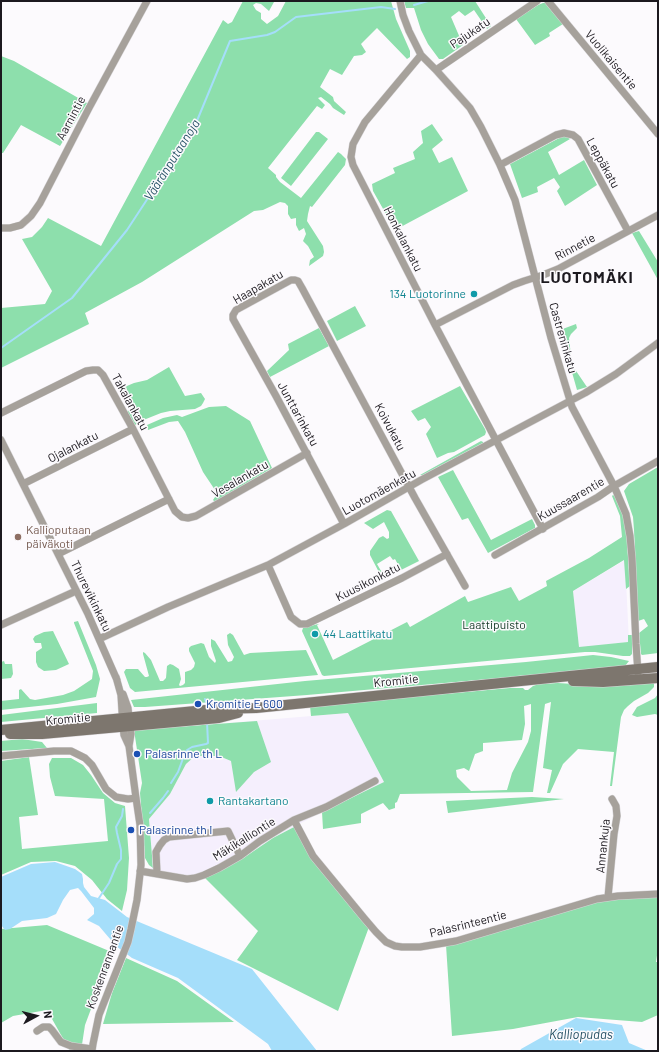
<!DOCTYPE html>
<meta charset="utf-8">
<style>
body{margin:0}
#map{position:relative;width:659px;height:1052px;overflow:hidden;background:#fcfafd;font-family:Barlow,sans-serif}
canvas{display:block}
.frame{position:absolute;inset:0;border:2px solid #1c191f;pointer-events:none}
.north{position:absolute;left:16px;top:996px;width:40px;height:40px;-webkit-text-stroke:3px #fcfafd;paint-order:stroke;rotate:83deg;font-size:11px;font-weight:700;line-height:16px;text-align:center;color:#1c191f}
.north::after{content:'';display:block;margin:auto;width:14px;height:18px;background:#1c191f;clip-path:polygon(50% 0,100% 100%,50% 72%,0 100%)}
</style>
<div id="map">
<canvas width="659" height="1052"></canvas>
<div class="frame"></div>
<div class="north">N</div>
</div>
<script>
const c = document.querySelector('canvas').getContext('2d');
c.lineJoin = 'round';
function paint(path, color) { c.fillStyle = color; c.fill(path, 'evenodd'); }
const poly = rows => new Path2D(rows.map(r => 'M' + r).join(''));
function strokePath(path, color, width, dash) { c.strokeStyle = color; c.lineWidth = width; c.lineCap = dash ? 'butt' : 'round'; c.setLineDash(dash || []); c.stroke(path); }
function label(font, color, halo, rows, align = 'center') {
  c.font = font + ' Barlow,sans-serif'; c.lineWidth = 3; c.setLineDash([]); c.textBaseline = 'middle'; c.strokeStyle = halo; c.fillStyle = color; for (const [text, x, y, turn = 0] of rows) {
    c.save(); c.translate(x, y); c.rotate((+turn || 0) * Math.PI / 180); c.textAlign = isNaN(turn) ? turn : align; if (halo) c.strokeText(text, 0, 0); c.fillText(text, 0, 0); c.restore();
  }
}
paint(poly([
 [625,560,629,642,579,648,573,591],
 [348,713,384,782,322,812,273,838,242,859,204,877,144,874,153,867,149,819,170,794,186,764,195,756,219,756,231,761,227,723]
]), '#f5effd');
paint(poly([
 [243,1,272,1,274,2,269,11,261,4,256,3,253,5,256,10,261,13,261,19,267,24,278,16,286,1,391,1,396,19,410,51,410,57,407,59,377,28,361,44,366,52,362,55,354,56,342,75,330,69,320,87,333,97,334,101,346,112,344,115,333,108,330,104,321,97,318,98,325,105,322,109,317,106,268,168,276,175,276,177,280,182,301,198,338,152,341,154,346,159,345,165,312,207,310,206,308,214,307,221,323,246,324,252,323,256,309,266,310,260,314,257,308,246,303,241,306,234,304,228,299,231,296,225,296,218,291,219,288,214,288,206,285,203,280,202,263,210,254,211,142,282,85,313,89,324,1,368,1,308,45,304,52,291,22,239,32,237,42,227,48,218,101,246,223,20,228,24,232,22],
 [404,1,475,1,491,26,487,29,474,10,465,16,459,11,451,17,463,45,443,59,439,59,428,44,421,30,414,8,406,8],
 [543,3,546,3,563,24,549,33,550,36,535,45,516,19,538,5],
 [1,56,14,61,87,103,60,146,21,125,3,153,1,153],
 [432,124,443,140,432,149,439,163,452,157,468,191,395,230,373,191,372,184,395,173,393,168,415,159,413,152,423,143,421,131],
 [316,132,319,132,328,139,291,186,281,178],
 [563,136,567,137,570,139,548,152,559,175,584,160,597,185,565,206,557,191,560,187,554,178,537,187,538,192,522,198,510,164],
 [639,231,658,262,658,280,632,233],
 [355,306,366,326,337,341,327,321],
 [576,324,577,328,571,334,569,338,572,365,587,387,577,390,560,330],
 [319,328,329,346,270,377,267,371,289,350,288,344],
 [169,367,185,396,201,393,205,399,203,403,201,406,195,409,170,411,161,413,146,419,135,425,127,411,131,410,129,403,122,388,134,383,147,380],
 [460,386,485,429,486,432,485,435,454,452,448,453,437,458,426,434,431,427,425,418,418,421,411,411],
 [226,406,250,421,272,468,215,502,213,500,215,497,215,490,203,472,185,432,178,421,169,422,148,430,147,425,163,418,177,415,182,417,209,407],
 [481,441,483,442,483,443,423,475,420,475],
 [658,467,658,653,642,655,641,654,639,633,648,626,644,619,638,621,634,530,633,517,624,491,629,484],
 [453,470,491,540,532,519,535,525,535,528,488,553,468,518,462,520,438,477],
 [613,495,616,497,623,516,626,526,630,586,626,589,624,560,573,591,579,647,628,642,628,635,632,635,632,654,630,656,623,656,595,652,585,652,324,676,322,675,302,631,303,628,318,624,319,624,317,625,333,660,407,622,410,627,465,596,468,602,511,587,519,601,547,586,546,581,589,558,622,537,620,516,612,496],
 [387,510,391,511,419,561,401,570,395,559,393,560,390,556,377,564,384,576,387,575,388,577,383,580,370,555,370,551,379,538,383,536,387,539,389,538,389,532,384,522,373,529,364,523],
 [78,621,96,665,100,679,96,697,57,704,1,710,1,701,19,699,19,690,21,689,30,699,35,700,63,695,74,691,92,679,93,671,74,623,74,622],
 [53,631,69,664,56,670,44,671,38,667,36,662,36,652,42,648,41,643,35,643,33,639,35,636,44,632],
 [230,633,233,635,244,655,250,653,306,650,318,675,135,692,130,688,124,672,126,669,138,669,145,677,147,677,149,676,143,654,143,652,145,653,151,660,160,681,163,681,166,678,167,666,170,664,173,665,179,669,181,679,179,685,180,686,183,685,185,683,185,672,191,670,194,667,195,663,189,651,189,648,191,646,201,643,204,644,209,657,215,663,216,661,211,646,211,639,215,641,228,662,232,661,234,657,228,645,227,635],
 [593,655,611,657,629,661,625,666,557,674,517,676,513,677,307,695,145,707,134,707,131,700,305,681,526,662],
 [4,661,5,664,12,664,13,674,11,678,1,679,1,662],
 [654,682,654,687,648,693,634,701,628,706,624,710,621,717,612,786,610,786,614,752,578,749,563,764,550,793,547,793,552,770,543,768,551,702,545,704,533,792,400,794,397,802,395,803,395,808,389,810,383,803,361,814,361,823,323,829,322,812,384,782,348,713,311,716,310,706,510,688,523,688,525,690,528,690,533,686,539,684,558,683,603,686],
 [531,704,531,731,528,742,512,773,507,790,471,791,457,777,456,770,464,768,469,771,475,754,483,751,483,743,522,740,525,724,524,706],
 [658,694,658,715,655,714,637,717,632,715,637,707,655,698],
 [97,703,97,713,1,722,1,715],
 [257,721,271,762,254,772,236,792,231,761,219,756,195,756,186,764,170,794,149,819,153,868,149,865,145,858,140,793,142,783,134,730],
 [22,739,42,742,47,748,1,751,1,741],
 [29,757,38,815,19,817,22,849,108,841,104,799,55,796,50,777,49,764,52,758,71,758,83,765,91,775,103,793,115,803,125,806,129,858,127,890,122,911,107,899,92,880,75,866,56,861,31,862,1,875,1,761],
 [532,797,564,799,448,813,446,801],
 [294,827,369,927,338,1011,237,960,258,931,204,877,242,859,273,838],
 [658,895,658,949,656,962,658,962,658,1015,642,1022,578,1017,513,1029,452,1036,446,945,590,903,614,898],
 [47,925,114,953,110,966,100,985,85,1025,81,1051,70,1051,47,1010,13,1016,1,1023,1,929],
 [126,958,177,981,234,1022,103,1024,112,993]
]), '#8ddfac');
paint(poly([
 [55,862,75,869,82,874,83,879,83,883,84,887,91,896,105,900,127,917,252,969,317,1051,272,1051,268,1044,178,978,132,958,116,946,99,926,87,920,94,914,94,908,81,891,78,888,70,890,63,900,56,914,47,918,22,921,10,929,5,930,1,925,1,877,31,864],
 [576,1018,622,1025,629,1043,648,1051,520,1051,521,1049]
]), '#a5defa');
strokePath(poly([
 [414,5,428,1],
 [1,348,72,298,127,230,194,128,230,41,267,35,275,32,296,17,381,7,395,9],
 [205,699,206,702],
 [171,783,178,772,185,753,187,750,192,747,206,744,208,743,207,722],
 [150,813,163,798,168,791],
 [99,898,109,883,117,864,121,859,121,850,117,833,116,827,122,816,123,809]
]), '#a5defa', 2);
const minor = poly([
 [400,1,403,15,409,31,421,55,436,70,470,108,481,127,500,165,515,200,551,338,572,407,614,486,626,514,630,536,632,558,636,644,638,673],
 [548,1,658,134],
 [421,55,365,122,353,144,351,157,353,165,435,325,543,529],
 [436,70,537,1],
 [500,165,556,135,564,133,573,135,578,139,628,231],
 [1,228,10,228,21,225,31,216,40,203,89,108,147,1],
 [435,325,513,285,524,281,543,275,558,269,658,215],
 [1,413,86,371,93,370,98,370,103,375,133,429,175,511,182,517,188,518,196,516,307,453],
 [1,440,88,614,117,680],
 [23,484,133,429],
 [344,524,276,396,233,319,233,315,236,310,291,280,295,280,298,281,302,288,415,498,465,586],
 [58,554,169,499],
 [495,555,598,497,614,486,658,461],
 [268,565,291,617,300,624,307,624,402,578,447,554],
 [1,625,76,591],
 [99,639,168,607,268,565,344,524,421,480,585,393,616,374,658,343],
 [123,694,128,708,129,717,131,734,129,746],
 [1,756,54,751,71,751,85,758,92,765,106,789,116,797,128,799,136,798],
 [294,820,313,856,364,918,376,932,386,942,395,946,402,947,420,947,456,941,597,899,618,896,658,894],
 [140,871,187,879,195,878,204,875,219,868,240,856,260,841,294,820,326,807,375,781],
 [157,873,156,852,160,845,164,840,169,837,228,831,240,856],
 [608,897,614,834,617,816,616,806,612,799],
 [37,1031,43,1027,49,1027,52,1030,61,1042,71,1046,92,1049],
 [92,1051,93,1044,99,1015,128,942,131,929,137,900,141,865,140,825,136,798,129,746,124,735,123,727,121,695,116,677]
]);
const secondary = poly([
 [573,681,603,682,658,678],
 [1,730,216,709,256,708,658,667],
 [10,734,42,734,219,718,238,713]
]);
strokePath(minor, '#d8d6d9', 8);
strokePath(secondary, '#d8d6d9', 11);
strokePath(minor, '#a6a19b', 7);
strokePath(secondary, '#7d766e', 10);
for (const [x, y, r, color] of [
 [474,294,4,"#0f9aa8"],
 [18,537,4,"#8d6e63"],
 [315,634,4,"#0f9aa8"],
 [198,704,4,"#1a4fb4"],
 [137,754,4,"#1a4fb4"],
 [210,801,4,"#0f9aa8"],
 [131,830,4,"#1a4fb4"]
]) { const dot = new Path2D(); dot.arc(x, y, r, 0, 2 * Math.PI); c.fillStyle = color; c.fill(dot); strokePath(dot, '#fcfafd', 1.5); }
label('12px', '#1c191f', '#fcfafd', [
 ["Pajukatu",470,33,-34],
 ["Vuolikaisentie",611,60,50],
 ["Aarnintie",71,118,-62],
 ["Leppäkatu",603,163,61],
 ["Honkalankatu",403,239,63],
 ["Rinnetie",575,247,-28],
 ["Haapakatu",258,287,-30],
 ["Castreninkatu",563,338,74],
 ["Takalankatu",130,402,61],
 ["Junttarinkatu",298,414,61],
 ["Koivukatu",390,427,62],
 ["Ojalankatu",73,447,-27],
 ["Vesalankatu",240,479,-30],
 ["Luotomäenkatu",379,492,-29],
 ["Kuussaarentie",571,499,-30],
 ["Kuusikonkatu",368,582,-27],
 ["Thurevikinkatu",91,596,64],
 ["Kromitie",396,681,-6],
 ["Kromitie",68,719,-5],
 ["Mäkikalliontie",244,839,-32],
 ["Annankuja",603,846,-84],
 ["Palasrinteentie",468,924,-14],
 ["Koskenrannantie",105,967,-70]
]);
label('12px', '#0d838f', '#fcfafd', [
 ["134 Luotorinne",466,294,"right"],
 ["44 Laattikatu",323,634],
 ["Rantakartano",218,801]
], 'left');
label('12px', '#785e54', '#fcfafd', [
 ["Kallioputaan",26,530],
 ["päiväkoti",26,544]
], 'left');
label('12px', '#103722', '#fcfafd', [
 ["Laattipuisto",494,625]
]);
label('12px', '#164399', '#fcfafd', [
 ["Kromitie E 600",206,704],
 ["Palasrinne th L",145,754],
 ["Palasrinne th I",139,830]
], 'left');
label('italic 13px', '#265266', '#fcfafd', [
 ["Vääränputaanoja",172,160,-58],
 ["Kalliopudas",581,1035]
]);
c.letterSpacing = '1px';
label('bold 16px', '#1c191f', '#fcfafd', [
 ["LUOTOMÄKI",587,278]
]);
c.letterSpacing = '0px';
</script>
